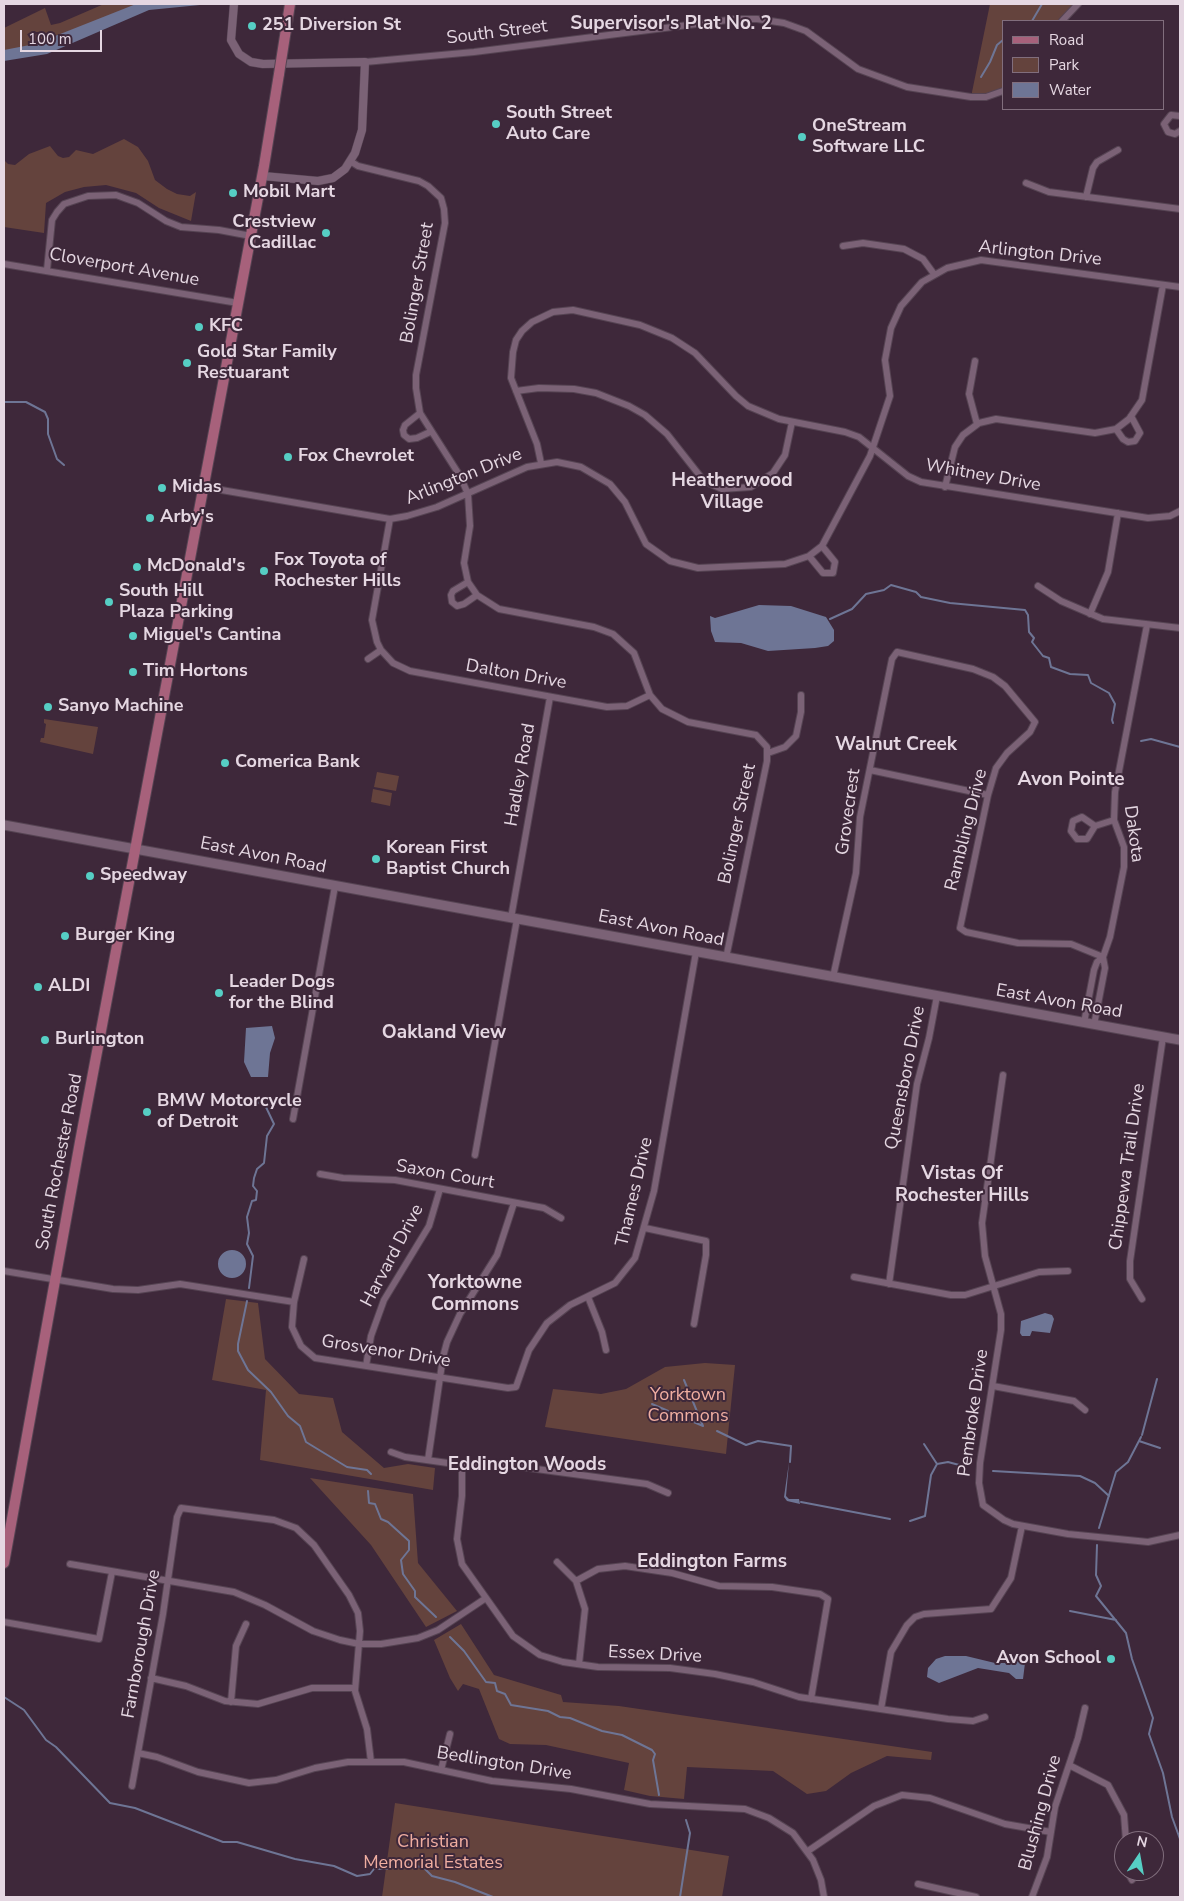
<!DOCTYPE html>
<style>
body{margin:0}
#map{position:relative;width:1184px;height:1901px;overflow:hidden;background:#3e283a;font-family:"Nunito Sans",sans-serif}
canvas{display:block}
.frame{position:absolute;inset:0;border:5px solid #e5d7e2;pointer-events:none}
.legend{position:absolute;left:1002px;top:20px;width:162px;height:90px;box-sizing:border-box;background:#3e283a;border:1px solid #816e7d;margin:0;padding:6px 9px;list-style:none;font-size:15px;color:#e5d7e2}
.legend li{display:flex;align-items:center;gap:10px;height:25px}
.legend b{width:25px;border:1px solid #816e7d}
.north{position:absolute;left:1114px;top:1831px;width:50px;height:50px;box-sizing:border-box;background:#3e283a;border:1px solid #816e7d;border-radius:50%;rotate:12deg;font-size:14px;font-weight:700;line-height:20px;text-align:center;color:#e5d7e2}
.north::after{content:'';display:block;margin:auto;width:18px;height:22px;background:#56cec4;clip-path:polygon(50% 0,100% 100%,50% 72%,0 100%)}
.scale{position:absolute;left:20px;top:30px;width:82px;height:22px;box-sizing:border-box;border:2px solid #e5d7e2;border-top:0;padding-left:6px;font-size:15px;line-height:18px;white-space:nowrap;color:#e5d7e2;-webkit-text-stroke:4px #3e283a;paint-order:stroke}
</style>
<div id="map">
<canvas width="1184" height="1901"></canvas>
<div class="frame"></div>
<ul class="legend">
<li><b style="height:6px;background:#a7617b"></b>Road</li>
<li><b style="height:14px;background:#64433d"></b>Park</li>
<li><b style="height:14px;background:#6e7595"></b>Water</li>
</ul>
<div class="north">N</div>
<div class="scale">100 m</div>
</div>
<script>
const c = document.querySelector('canvas').getContext('2d');
c.lineJoin = 'round';
function paint(path, color) { c.fillStyle = color; c.fill(path, 'evenodd'); }
const poly = rows => new Path2D(rows.map(r => 'M' + r).join(''));
function strokePath(path, color, width, dash) { c.strokeStyle = color; c.lineWidth = width; c.lineCap = dash ? 'butt' : 'round'; c.setLineDash(dash || []); c.stroke(path); }
function label(font, color, halo, rows, align = 'center') {
  c.font = font + ' "Nunito Sans",sans-serif'; c.lineWidth = 4; c.setLineDash([]); c.textBaseline = 'middle'; c.strokeStyle = halo; c.fillStyle = color; for (const [text, x, y, turn = 0] of rows) {
    c.save(); c.translate(x, y); c.rotate((+turn || 0) * Math.PI / 180); c.textAlign = isNaN(turn) ? turn : align; if (halo) c.strokeText(text, 0, 0); c.fillText(text, 0, 0); c.restore();
  }
}
paint(poly([
 [104,4,140,4,57,38,54,32,4,60,4,28,45,8,51,25,60,23],
 [990,4,1078,4,1062,21,1003,21,1003,91,971,97],
 [124,139,138,147,148,161,155,180,167,189,177,194,190,196,196,192,191,221,159,208,136,193,106,185,84,187,65,192,46,203,44,233,4,227,4,160,8,164,15,165,29,154,50,146,58,156,63,158,69,157,76,150,93,154],
 [44,719,98,727,93,754,40,742,41,738,44,738,46,724,44,723],
 [377,772,399,776,396,791,374,787],
 [373,789,392,793,390,806,371,802],
 [226,1299,258,1303,265,1359,299,1394,333,1398,342,1432,384,1468,408,1464,435,1468,433,1490,260,1460,266,1390,212,1380],
 [705,1363,735,1365,726,1454,545,1427,553,1389,601,1394,626,1389,665,1367],
 [310,1478,413,1494,418,1563,457,1611,426,1627,371,1545],
 [461,1624,494,1675,561,1695,563,1702,619,1706,932,1752,931,1760,887,1756,851,1773,826,1791,807,1794,773,1771,687,1767,684,1799,650,1796,624,1790,629,1763,546,1745,510,1744,499,1739,479,1689,463,1684,458,1691,450,1678,434,1640],
 [395,1803,729,1856,722,1897,382,1897]
]), '#64433d');
paint(poly([
 [136,4,210,4,149,10,47,54,4,61,4,50,35,44],
 [759,605,791,606,826,617,834,630,834,641,828,646,815,648,768,651,741,643,715,642,711,631,710,616,715,618],
 [272,1026,275,1038,270,1053,268,1077,251,1077,244,1062,246,1028],
 '218 1264a14 14 0 1 1 28 0a14 14 0 1 1-28 0Z',
 [1045,1313,1052,1315,1054,1319,1050,1333,1032,1331,1030,1336,1022,1336,1020,1333,1021,1321],
 [789,1462,786,1496,789,1499,799,1499,800,1504,787,1501,784,1497],
 [945,1656,966,1656,995,1663,1007,1663,1021,1657,1025,1663,1023,1679,1016,1679,1009,1673,978,1668,939,1683,927,1677,928,1668,936,1659]
]), '#6e7595');
strokePath(poly([
 [1032,21,1042,4],
 [981,77,990,62,997,45,1003,40],
 [4,402,26,402,45,412,48,419,48,434,57,459,64,465],
 [830,619,852,609,866,594,884,590,891,585,916,592,921,597,950,603,1025,610,1028,615,1029,632,1034,638,1032,642,1043,656,1049,658,1051,667,1070,674,1088,675,1091,683,1109,693,1115,704,1112,720,1113,723],
 [1141,741,1151,739,1180,747],
 [242,1097,265,1105,274,1124,267,1136,264,1163,257,1169,254,1178,253,1186,257,1191,256,1200,252,1201,247,1217,249,1233,247,1244,253,1256,249,1288],
 [247,1301,238,1344,238,1351,248,1370,271,1392,288,1416,300,1426,306,1442,347,1467,367,1470,371,1474],
 [684,1380,703,1426],
 [652,1404,703,1426],
 [717,1431,746,1445,758,1441,791,1446,790,1462],
 [1142,1435,1157,1379],
 [1139,1441,1160,1448],
 [924,1444,937,1464],
 [937,1464,948,1462,963,1466],
 [993,1471,1080,1476,1095,1483,1109,1496],
 [368,1491,369,1503,375,1504,381,1519,388,1522,409,1541,409,1550,401,1560,403,1574,415,1591,415,1597,436,1617],
 [801,1502,890,1519],
 [910,1521,925,1516,931,1475,937,1464],
 [1099,1528,1116,1472,1128,1462,1141,1437],
 [1097,1545,1096,1575,1101,1586,1096,1596,1126,1633,1132,1659,1153,1718,1149,1734,1163,1773,1172,1817,1180,1839],
 [1070,1611,1116,1620],
 [450,1637,464,1651,486,1682,495,1683,497,1691,505,1694,511,1705,548,1711,560,1717,570,1718,602,1731,622,1735,652,1750,655,1754,653,1760,659,1795],
 [4,1697,24,1710,46,1740,56,1747,110,1803,135,1808,223,1842,237,1842,295,1859,334,1866,357,1876,370,1874,374,1869,386,1869,399,1864,413,1865,424,1868,432,1876,455,1882,493,1897],
 [680,1897,690,1833,686,1820]
]), '#6e7595', 2);
const minor = poly([
 [1062,21,1078,4],
 [365,62,474,52,736,19,757,19,784,23,806,31,858,69,907,87,971,97,986,97,1003,91],
 [1180,116,1171,115,1164,124,1168,132,1175,134,1180,131],
 [350,161,358,166,419,181,428,186,441,198,444,209,445,223,416,375,416,388,420,413,460,476,468,494,470,526,464,563,468,582,477,595,499,609,594,627,613,634,634,653,650,695,662,709,688,722,756,735,767,747,767,761,726,958],
 [1026,183,1049,192,1180,209],
 [1086,197,1093,168,1097,162,1118,150],
 [843,246,863,243,904,249,923,259,934,274],
 [4,264,238,303],
 [47,270,52,220,57,212,64,204,88,196,116,195,138,203,166,221,181,227,219,230,251,236],
 [975,361,969,394,977,424],
 [516,391,539,388,574,389,596,393,629,406,645,415,667,434,704,481,722,489,751,487,773,473,785,455,792,422],
 [420,413,405,425,403,430,404,435,409,439,417,438,430,432],
 [1116,429,1123,439,1128,442,1135,441,1140,433,1131,416],
 [541,463,537,444,511,378,513,352,516,340,522,331,532,322,553,312,573,310,640,325,672,338,695,353,736,396,748,406,779,419,845,432,859,437,908,476,921,482,1148,518,1170,516,1180,511],
 [204,487,390,519,407,516,437,507,527,467,557,462,581,467,610,484,625,502,646,544,670,561,698,568,785,564,809,556,822,546,870,456,890,396,885,360,891,328,901,306,922,282,947,268,981,260,1180,287],
 [945,487,955,447,963,435,979,423,996,419,1095,433,1116,429,1129,419,1142,400,1163,285],
 [390,519,372,620,377,642,381,650,393,663,410,671,607,707,627,706,650,695],
 [809,556,823,573,833,573,835,562,822,546],
 [468,582,453,591,451,595,452,602,457,606,464,604,477,595],
 [1038,586,1061,601,1103,619,1180,628],
 [1090,614,1108,572,1118,513],
 [368,659,381,650],
 [768,753,785,747,796,736,801,712,801,695],
 [870,770,988,795],
 [1095,826,1087,839,1077,839,1071,831,1073,821,1082,817,1095,826,1114,820],
 [511,918,550,697],
 [833,977,856,873,860,817,892,659,897,652,973,669,993,677,1005,686,1035,722,1030,732,1007,753,996,768,988,795,960,928,966,932,1018,943,1071,944,1103,957,1110,937,1124,867,1124,847,1114,820,1115,792,1147,625],
 [1084,1023,1094,970,1097,962,1103,957,1105,968,1094,1025],
 [1003,1075,982,1223,985,1256,1001,1314,1001,1330,980,1463,979,1483,983,1505,1004,1520,1013,1524,1068,1534,1148,1542,1180,1535],
 [293,1119,335,886],
 [475,1155,517,919],
 [320,1174,343,1178,395,1180,544,1208,561,1218],
 [902,1195,930,1198,960,1195,985,1198],
 [645,1228,706,1241,706,1255,694,1324],
 [304,1259,294,1302,292,1327,301,1346,315,1358,508,1388,516,1387,529,1350,547,1323,570,1305,615,1283,635,1258,654,1191,696,952],
 [4,1271,113,1289,138,1290,180,1284,294,1302],
 [854,1277,951,1295,965,1295,1039,1272,1068,1271],
 [889,1284,917,1084,929,1038,937,996],
 [588,1297,602,1332,606,1350],
 [1142,1299,1130,1279,1130,1261,1163,1037],
 [366,1366,371,1336,384,1300,429,1226,440,1189],
 [993,1386,1074,1401,1085,1410],
 [391,1452,405,1457,462,1465,477,1467,507,1465,647,1484,668,1493],
 [428,1460,443,1357,447,1342,460,1314,497,1255,514,1203],
 [462,1465,462,1496,457,1539,462,1564,513,1636,540,1655,563,1662,598,1667,670,1668,715,1674,753,1682,799,1697,948,1719,973,1721,985,1717],
 [557,1562,576,1581,585,1609,579,1664],
 [70,1564,234,1592,265,1605,313,1631,340,1640,359,1644,381,1644,418,1638,438,1630,486,1598],
 [576,1581,598,1569,625,1566,672,1573,719,1586,772,1587,820,1594,828,1599,811,1699],
 [4,1622,99,1639,112,1572],
 [151,1678,186,1686,225,1701,258,1704,312,1688,355,1688],
 [231,1702,236,1646,246,1624],
 [881,1709,891,1652,907,1625,915,1617,924,1614,991,1609,1011,1578,1022,1526],
 [138,1753,157,1757,198,1772,249,1783,276,1780,315,1768,348,1762,404,1762,492,1781,571,1789,650,1804,745,1809,769,1818,793,1833,813,1860,821,1880,824,1897],
 [1069,1765,1108,1785,1124,1815,1126,1841],
 [441,1770,450,1734],
 [132,1786,163,1614,177,1517,181,1508,274,1520,296,1528,314,1545,349,1595,358,1613,360,1631,355,1691,367,1729,371,1762],
 [808,1851,874,1806,902,1795,930,1798,1005,1824,1051,1832],
 [1127,1871,1132,1880],
 [918,1884,976,1897],
 [1032,1897,1047,1857,1055,1807,1078,1738,1085,1708]
]);
const tertiary = poly([
 [234,4,231,40,239,54,251,62,263,64,365,62,362,130,355,153,345,169,333,178,318,181,263,176]
]);
const secondary = poly([
 [4,825,1180,1040]
]);
const primary = poly([
 [4,1563,80,1142,264,166,279,74]
]);
strokePath(minor, '#564453', 8);
strokePath(tertiary, '#564453', 9);
strokePath(secondary, '#564453', 11);
strokePath(primary, '#564453', 12);
strokePath(minor, '#7b6276', 6);
strokePath(tertiary, '#7b6276', 8);
strokePath(secondary, '#7b6276', 9);
strokePath(primary, '#a7617b', 10);
const primaryBridge = poly([
 [279,74,290,4]
]);
strokePath(primaryBridge, '#564453', 12, []);
strokePath(primaryBridge, '#a7617b', 10);
for (const [x, y, r, color] of [
 [252,26,5,"#56cec4"],
 [496,124,5,"#56cec4"],
 [802,137,5,"#56cec4"],
 [233,193,5,"#56cec4"],
 [326,233,5,"#56cec4"],
 [199,327,5,"#56cec4"],
 [187,363,5,"#56cec4"],
 [288,457,5,"#56cec4"],
 [162,488,5,"#56cec4"],
 [150,518,5,"#56cec4"],
 [137,567,5,"#56cec4"],
 [264,571,5,"#56cec4"],
 [109,602,5,"#56cec4"],
 [133,636,5,"#56cec4"],
 [133,672,5,"#56cec4"],
 [48,707,5,"#56cec4"],
 [225,763,5,"#56cec4"],
 [376,859,5,"#56cec4"],
 [90,876,5,"#56cec4"],
 [65,936,5,"#56cec4"],
 [38,987,5,"#56cec4"],
 [219,993,5,"#56cec4"],
 [45,1040,5,"#56cec4"],
 [147,1112,5,"#56cec4"],
 [1111,1659,5,"#56cec4"]
]) { const dot = new Path2D(); dot.arc(x, y, r, 0, 2 * Math.PI); c.fillStyle = color; c.fill(dot); strokePath(dot, '#3e283a', 2); }
label('bold 18px', '#e5d7e2', '#3e283a', [
 ["251 Diversion St",262,26],
 ["South Street",506,114],
 ["Auto Care",506,135],
 ["OneStream",812,127],
 ["Software LLC",812,148],
 ["Mobil Mart",243,193],
 ["Crestview",316,223,"right"],
 ["Cadillac",316,244,"right"],
 ["KFC",209,327],
 ["Gold Star Family",197,353],
 ["Restuarant",197,374],
 ["Fox Chevrolet",298,457],
 ["Midas",172,488],
 ["Arby's",160,518],
 ["Fox Toyota of",274,561],
 ["Rochester Hills",274,582],
 ["McDonald's",147,567],
 ["South Hill",119,592],
 ["Plaza Parking",119,613],
 ["Miguel's Cantina",143,636],
 ["Tim Hortons",143,672],
 ["Sanyo Machine",58,707],
 ["Comerica Bank",235,763],
 ["Korean First",386,849],
 ["Baptist Church",386,870],
 ["Speedway",100,876],
 ["Burger King",75,936],
 ["Leader Dogs",229,983],
 ["for the Blind",229,1004],
 ["ALDI",48,987],
 ["Burlington",55,1040],
 ["BMW Motorcycle",157,1102],
 ["of Detroit",157,1123],
 ["Avon School",1101,1659,"right"]
], 'left');
label('18px', '#e5d7e2', '#3e283a', [
 ["South Street",497,33,-7],
 ["Arlington Drive",1040,254,6],
 ["Cloverport Avenue",124,268,10],
 ["Bolinger Street",418,283,-80],
 ["Whitney Drive",983,476,10],
 ["Arlington Drive",464,477,-22],
 ["Dalton Drive",516,675,10],
 ["Hadley Road",521,775,-80],
 ["Grovecrest",849,812,-82],
 ["Bolinger Street",738,824,-78],
 ["Rambling Drive",967,830,-76],
 ["Dakota",1133,834,82],
 ["East Avon Road",263,856,11],
 ["East Avon Road",661,929,11],
 ["East Avon Road",1059,1002,10],
 ["Queensboro Drive",906,1078,-79],
 ["South Rochester Road",60,1162,-79],
 ["Chippewa Trail Drive",1128,1167,-82],
 ["Saxon Court",445,1175,10],
 ["Thames Drive",635,1192,-77],
 ["Harvard Drive",393,1256,-62],
 ["Grosvenor Drive",386,1352,9],
 ["Pembroke Drive",974,1413,-82],
 ["Farnborough Drive",142,1644,-80],
 ["Essex Drive",655,1655,3],
 ["Bedlington Drive",504,1764,9],
 ["Blushing Drive",1041,1813,-75]
]);
label('18px', '#f0aea1', '#3e283a', [
 ["Yorktown",688,1396],
 ["Commons",688,1417],
 ["Christian",433,1843],
 ["Memorial Estates",433,1864]
]);
label('bold 19px', '#e5d7e2', '#3e283a', [
 ["Supervisor's Plat No. 2",671,24],
 ["Heatherwood",732,481],
 ["Village",732,503],
 ["Walnut Creek",896,745],
 ["Avon Pointe",1071,780],
 ["Oakland View",444,1033],
 ["Vistas Of",962,1174],
 ["Rochester Hills",962,1196],
 ["Yorktowne",475,1283],
 ["Commons",475,1305],
 ["Eddington Woods",527,1465],
 ["Eddington Farms",712,1562]
]);
</script>
